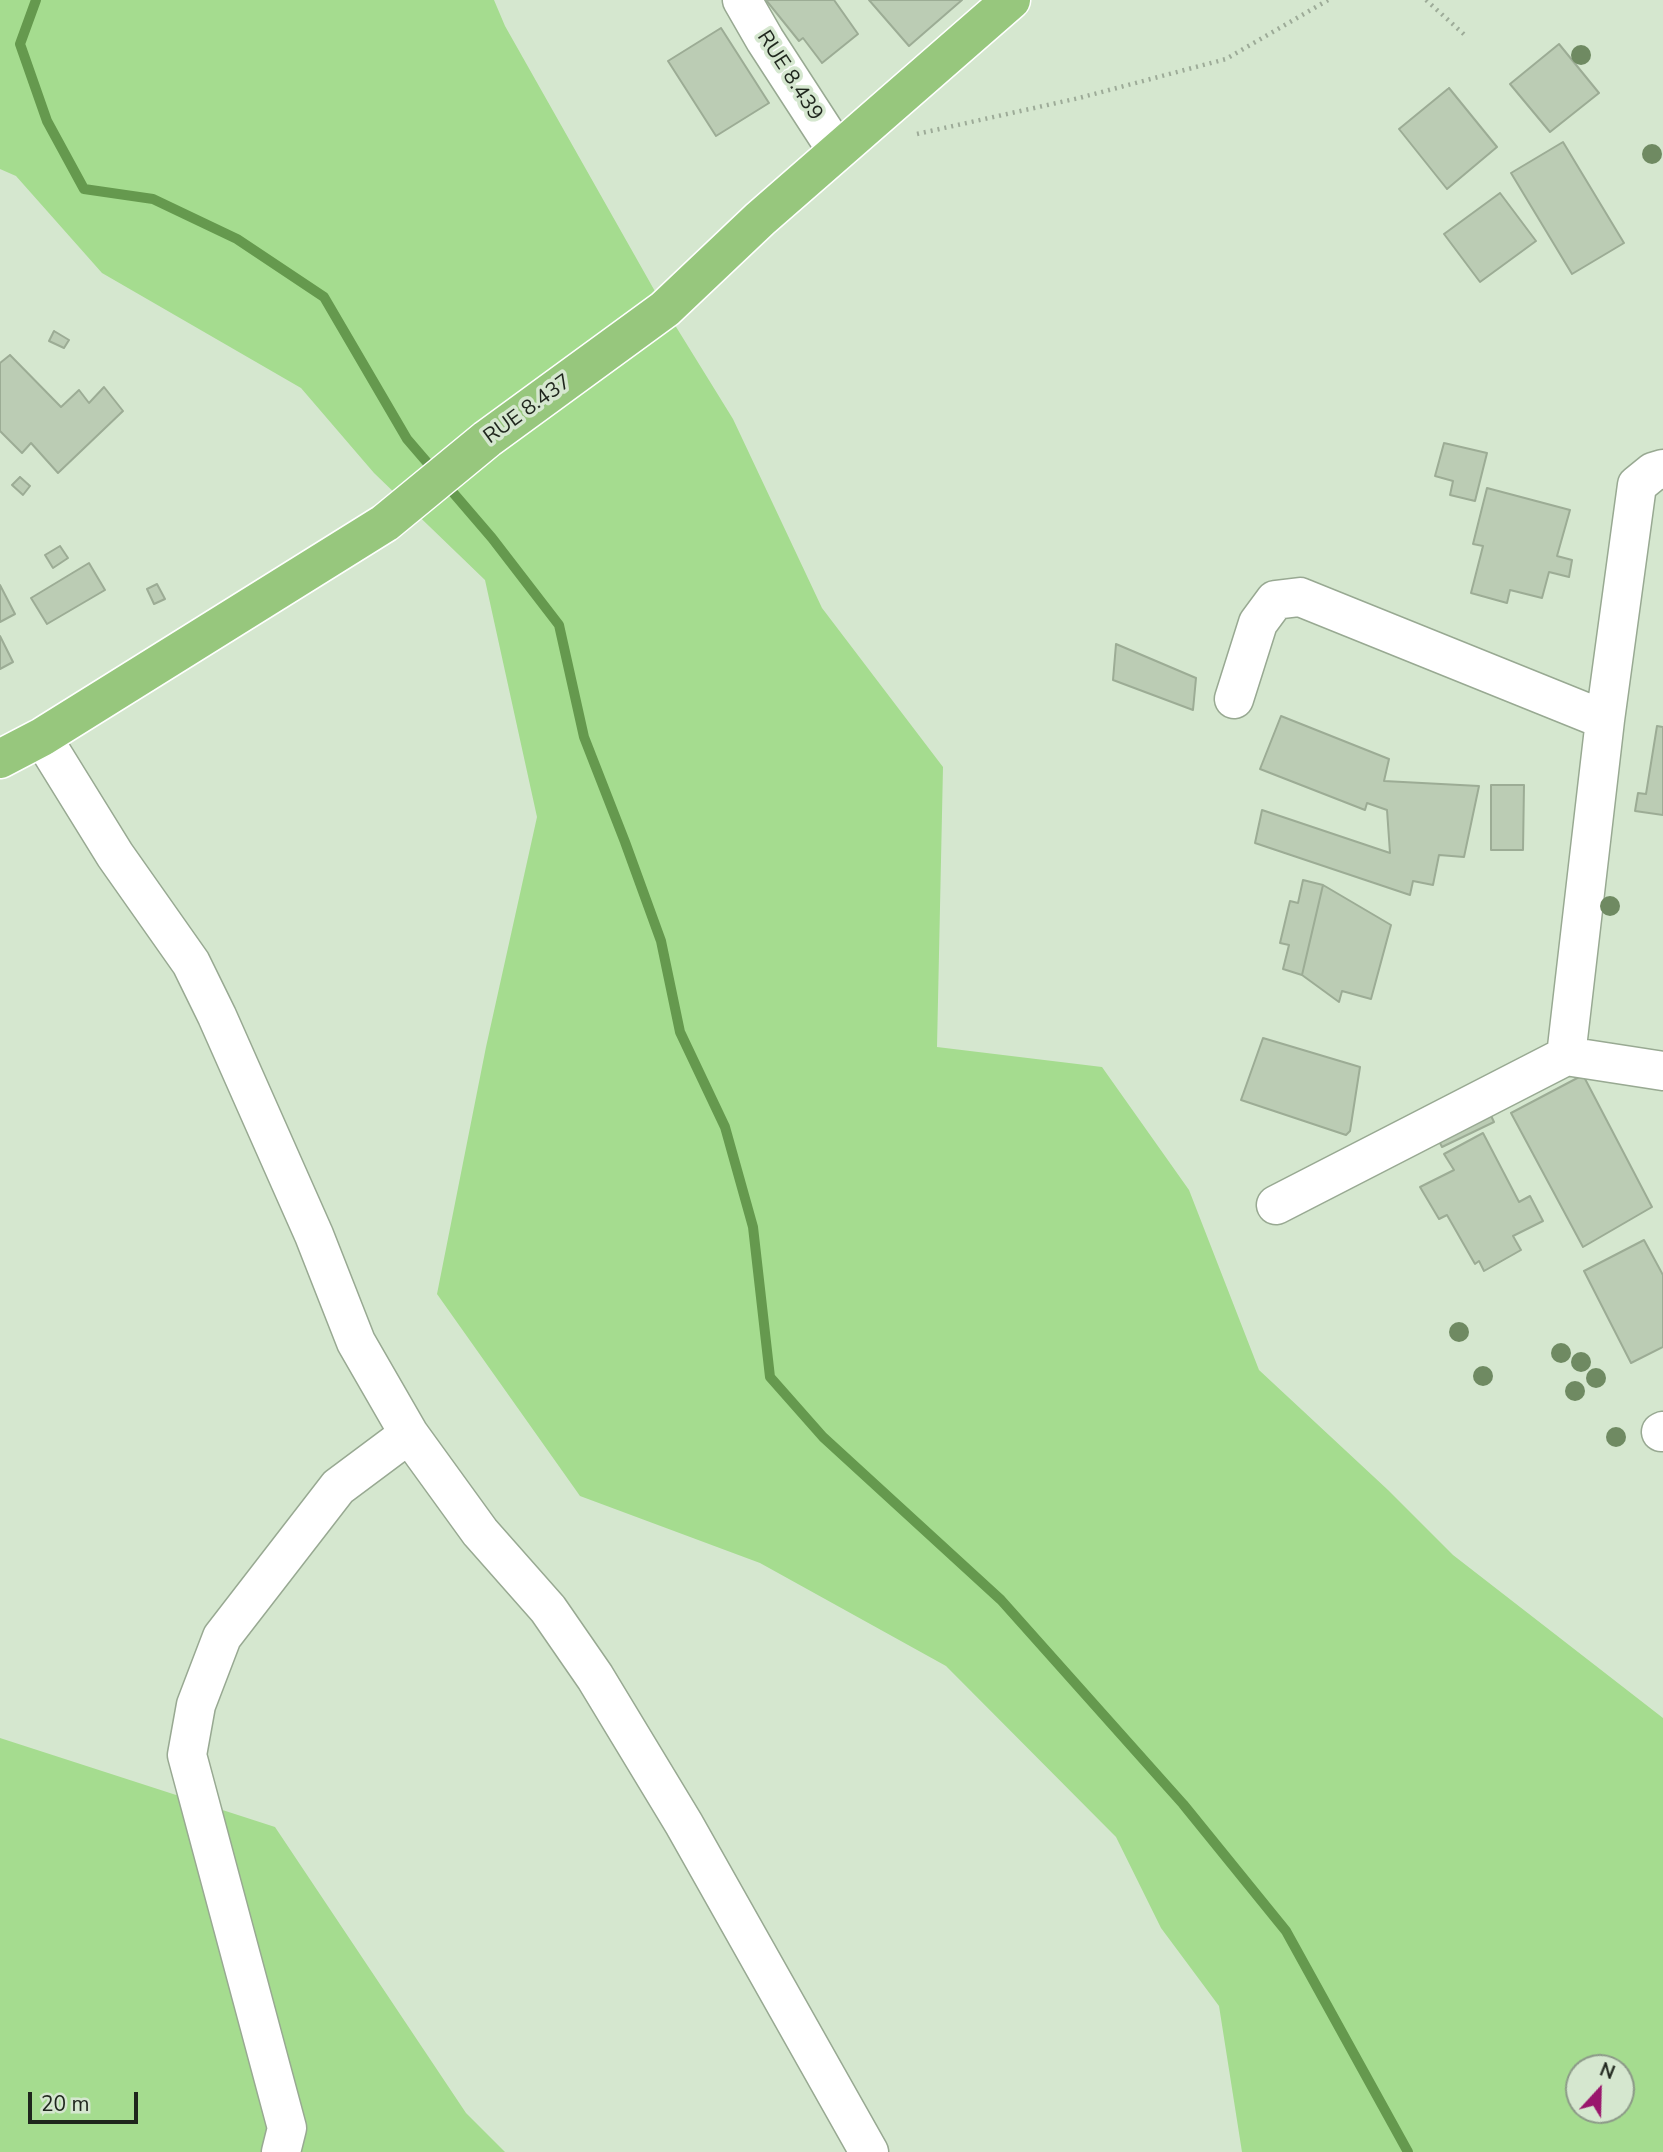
<!DOCTYPE html>
<style>
body{margin:0}
#map{position:relative;width:1663px;height:2152px;overflow:hidden;background:#d5e7cf;font-family:"Nunito Sans",sans-serif}
canvas{display:block}
.north{position:absolute;left:1565px;top:2054px;width:70px;height:70px;box-sizing:border-box;background:#d5e7cf;border:2px solid #8c9a88;border-radius:50%;rotate:22deg;font-size:19px;font-weight:700;line-height:28px;text-align:center;color:#1f261d}
.north::after{content:'';display:block;margin:auto;width:24px;height:32px;background:#99166c;clip-path:polygon(50% 0,100% 100%,50% 72%,0 100%)}
.scale{position:absolute;left:28px;top:2092px;width:110px;height:32px;box-sizing:border-box;border:4px solid #1f261d;border-top:0;padding-left:9px;font-size:21px;line-height:24px;white-space:nowrap;color:#1f261d;-webkit-text-stroke:5px #d5e7cf;paint-order:stroke}
</style>
<div id="map">
<canvas width="1663" height="2152"></canvas>
<div class="north">N</div>
<div class="scale">20 m</div>
</div>
<script>
const c = document.querySelector('canvas').getContext('2d');
c.lineJoin = 'round';
function paint(path, color) { c.fillStyle = color; c.fill(path, 'evenodd'); }
const poly = rows => new Path2D(rows.map(r => 'M' + r).join(''));
function strokePath(path, color, width, dash) { c.strokeStyle = color; c.lineWidth = width; c.lineCap = dash ? 'butt' : 'round'; c.setLineDash(dash || []); c.stroke(path); }
function label(font, color, halo, rows, align = 'center') {
  c.font = font + ' "Nunito Sans",sans-serif'; c.lineWidth = 7; c.setLineDash([]); c.textBaseline = 'middle'; c.strokeStyle = halo; c.fillStyle = color; for (const [text, x, y, turn = 0] of rows) {
    c.save(); c.translate(x, y); c.rotate((+turn || 0) * Math.PI / 180); c.textAlign = isNaN(turn) ? turn : align; if (halo) c.strokeText(text, 0, 0); c.fillText(text, 0, 0); c.restore();
  }
}
paint(poly([
 [0,0,494,0,505,26,665,309,733,419,822,608,943,767,937,1047,1102,1067,1189,1190,1259,1370,1388,1490,1453,1555,1663,1718,1663,2152,1242,2152,1219,2006,1161,1928,1116,1837,946,1666,760,1563,580,1496,437,1294,486,1047,537,817,485,580,374,473,301,388,102,273,16,176,0,169],
 [1579,2068,1621,2068,1621,2110,1579,2110],
 [0,1738,275,1827,466,2113,505,2152,0,2152]
]), '#a5dc8f');
strokePath(poly([
 [36,0,20,44,47,121,84,189,153,199,237,239,324,297,407,439,492,538,559,625,584,737,625,842,661,941,680,1032,725,1127,753,1227,770,1377,823,1437,1001,1600,1183,1804,1286,1931,1408,2152]
]), '#65994e', 10);
const building = poly([
 [766,0,834,0,858,34,822,63,803,38,799,41,766,0],
 [869,0,962,0,909,46,869,0],
 [721,28,769,103,716,136,668,61,721,28],
 [1559,44,1599,93,1550,132,1510,84,1559,44],
 [1449,88,1497,147,1447,189,1399,129,1449,88],
 [1563,142,1624,243,1572,274,1511,173,1563,142],
 [1500,193,1536,241,1480,282,1444,234,1500,193],
 [54,331,69,340,64,348,49,341,54,331],
 [10,355,61,407,79,390,89,403,104,387,123,411,58,473,31,443,22,453,0,431,0,363,10,355],
 [1444,443,1487,453,1475,501,1450,495,1453,481,1435,476,1444,443],
 [20,477,30,486,23,495,12,485,20,477],
 [1487,488,1570,510,1557,556,1572,560,1569,577,1549,572,1542,598,1510,590,1507,603,1471,593,1483,546,1473,544,1487,488],
 [60,546,68,558,53,568,45,555,60,546],
 [89,563,105,590,47,624,31,598,89,563],
 [157,584,165,599,154,604,147,589,157,584],
 [0,585,15,614,0,622,0,585],
 [0,636,13,662,0,669,0,636],
 [1116,644,1196,678,1193,710,1113,680,1116,644],
 [1281,716,1389,759,1384,781,1479,786,1464,857,1439,855,1433,885,1413,881,1410,895,1255,843,1262,810,1390,853,1387,810,1367,803,1365,810,1260,769,1281,716],
 [1657,726,1663,727,1663,815,1635,811,1638,793,1646,794,1657,726],
 [1491,785,1524,785,1523,850,1491,850,1491,785],
 [1303,880,1323,885,1302,975,1283,969,1289,945,1280,943,1290,901,1298,903,1303,880],
 [1323,885,1391,925,1371,999,1342,991,1339,1002,1302,975,1323,885],
 [1263,1038,1360,1067,1350,1131,1346,1135,1241,1100,1263,1038],
 [1583,1075,1652,1207,1583,1247,1511,1113,1583,1075],
 [1484,1101,1494,1122,1442,1147,1432,1127,1484,1101],
 [1483,1133,1519,1202,1530,1196,1543,1221,1513,1236,1521,1250,1484,1271,1479,1261,1475,1264,1447,1215,1439,1219,1420,1187,1454,1170,1444,1154,1483,1133],
 [1644,1240,1663,1275,1663,1347,1631,1363,1584,1271,1644,1240]
]);
paint(building, '#bbccb4');
strokePath(building, '#9cac95', 2);
const minor = poly([
 [742,0,765,40,837,151],
 [1234,699,1258,623,1275,600,1300,597,1605,720],
 [42,737,115,855,191,963,217,1016,314,1235,356,1342,409,1434,480,1532,548,1609,595,1677,684,1824,869,2152],
 [1566,1056,1605,720,1637,485,1653,472,1663,469],
 [1276,1205,1566,1056,1663,1071],
 [1661,1432,1663,1431],
 [281,2152,287,2128,187,1755,196,1705,222,1637,338,1487,409,1434]
]);
const major = poly([
 [0,759,42,737,385,523,487,439,665,309,760,219,1011,0]
]);
strokePath(minor, '#98a992', 41);
strokePath(major, '#fff', 41);
strokePath(poly([
 [1426,0,1467,37],
 [917,134,1079,98,1226,59,1328,0]
]), '#9dab98', 4.5, [2, 5]);
strokePath(minor, '#fff', 38);
strokePath(major, '#97c77d', 38);
c.fillStyle = '#6f8a62';
for (const [x, y] of [
 [1581,55],
 [1652,154],
 [1610,906],
 [1459,1332],
 [1561,1353],
 [1581,1362],
 [1483,1376],
 [1596,1378],
 [1575,1391],
 [1616,1437]
]) { c.beginPath(); c.arc(x, y, 10, 0, 2 * Math.PI); c.fill(); }
label('21px', '#1f261d', '#d5e7cf', [
 ["RUE 8.439",789,76,57],
 ["RUE 8.437",528,410,-36]
]);
</script>
